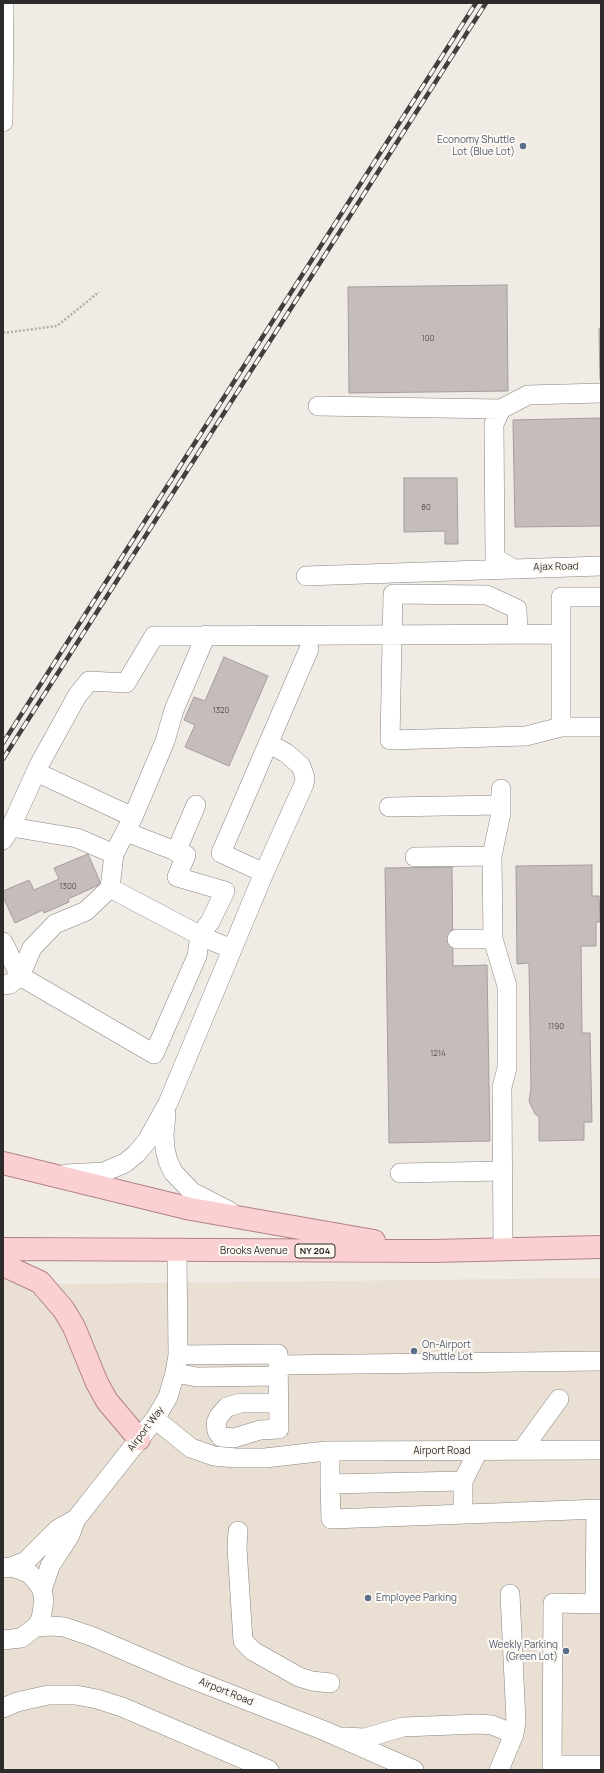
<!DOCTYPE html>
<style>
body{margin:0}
#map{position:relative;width:604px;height:1773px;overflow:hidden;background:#f0ebe5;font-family:Manrope,sans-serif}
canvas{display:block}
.frame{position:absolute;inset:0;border:4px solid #2e2c2a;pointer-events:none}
</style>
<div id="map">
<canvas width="604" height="1773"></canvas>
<div class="frame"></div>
</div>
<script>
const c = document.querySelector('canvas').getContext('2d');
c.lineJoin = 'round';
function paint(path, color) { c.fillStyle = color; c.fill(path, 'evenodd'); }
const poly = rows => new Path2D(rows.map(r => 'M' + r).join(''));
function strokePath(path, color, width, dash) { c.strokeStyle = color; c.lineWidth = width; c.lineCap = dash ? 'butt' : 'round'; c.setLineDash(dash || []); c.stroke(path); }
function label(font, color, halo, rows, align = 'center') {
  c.font = font + ' Manrope,sans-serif'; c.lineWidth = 4; c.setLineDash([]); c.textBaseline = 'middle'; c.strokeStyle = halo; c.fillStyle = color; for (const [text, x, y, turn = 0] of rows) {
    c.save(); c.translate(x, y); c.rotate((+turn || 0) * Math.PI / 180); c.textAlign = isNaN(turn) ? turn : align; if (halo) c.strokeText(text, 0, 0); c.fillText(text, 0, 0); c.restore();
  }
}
paint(poly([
 [3,1278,63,1284,601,1278,601,1770,3,1770]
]), '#eadfd3');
const building = poly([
 [507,285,508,391,349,393,348,287,507,285],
 [599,329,601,329,601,380,600,380,599,329],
 [601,418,601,526,515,527,513,420,601,418],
 [404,478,457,478,458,544,445,544,445,531,404,532,404,478],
 [224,657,268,676,229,766,185,747,195,725,184,720,194,697,205,701,224,657],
 [88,854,101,884,68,899,69,902,44,913,43,910,15,923,3,897,3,891,29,880,34,890,59,879,54,868,88,854],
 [592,865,592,896,599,896,600,922,596,922,596,946,581,946,582,1033,590,1033,592,1122,584,1122,584,1140,539,1141,539,1117,535,1114,529,1101,531,1089,529,963,517,964,516,866,592,865],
 [452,867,453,966,487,965,490,1141,389,1143,385,868,452,867]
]);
paint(building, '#c5bdbc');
strokePath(building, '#a59d9c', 1);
const minor = poly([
 [3,122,4,3],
 [318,406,501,409],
 [512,568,495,558,494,424,501,409,528,395,601,393],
 [306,576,601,566],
 [601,597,561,597,561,727,601,727],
 [518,634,517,609,487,595,393,594,390,740,526,736,561,727],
 [36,772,133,817],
 [501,789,501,813,492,856,493,939,507,986,507,1068,502,1087,503,1250],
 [389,807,501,805],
 [11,827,77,838,114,854],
 [3,840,11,827,39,765,77,696,89,681,126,683,154,636,561,634],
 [176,852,196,805],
 [415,857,492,856],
 [264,873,221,853,309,649],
 [110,888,205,938,232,949],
 [457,939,493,939],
 [3,942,20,976,154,1054,197,956,200,935,210,922,225,891,177,877,186,855,126,832],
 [3,985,10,984,20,976,32,948,55,924,86,911,110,888,114,854,133,817,165,741,174,710,206,635],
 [166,1114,164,1135,165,1149,168,1161,173,1172,192,1192,229,1211],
 [400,1173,503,1171],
 [66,1174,104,1172,125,1163,136,1154,147,1141,168,1103,264,873,304,784,305,778,301,766,286,753,268,743],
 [178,1355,278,1354,279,1429,260,1430,234,1438,221,1437,217,1431,216,1423,219,1416,227,1407,241,1403,278,1403],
 [278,1365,601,1361],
 [175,1373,197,1377,278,1376],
 [155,1419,191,1448,214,1456,236,1458,265,1458,326,1451,601,1450],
 [522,1450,559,1399],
 [330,1451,330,1484,463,1481,478,1451],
 [463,1481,463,1514],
 [330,1484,331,1519,601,1509],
 [238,1531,237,1548,243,1641,253,1651,299,1677,312,1681,330,1683],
 [11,1567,26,1561,58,1529,76,1519],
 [3,1568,11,1567,21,1570,30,1574,37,1582,42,1590,44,1600,41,1619,36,1627,21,1638,3,1640],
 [42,1590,50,1566,70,1535,76,1519,155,1419,168,1397,175,1373,178,1355,177,1251],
 [595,1604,596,1509],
 [601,1604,553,1603,552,1765,601,1765],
 [36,1627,51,1626,64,1627,91,1636,179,1674,325,1731,414,1770],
 [3,1708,17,1702,48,1695,76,1695,97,1699,122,1707,269,1770],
 [344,1737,365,1738,403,1727,479,1724,492,1725,514,1734],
 [499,1770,514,1734,516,1722,510,1594]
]);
const major = poly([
 [3,1163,191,1209,374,1241],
 [3,1249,433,1251,601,1247],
 [3,1265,40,1282,64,1310,74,1327,97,1383,107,1401,139,1439]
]);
strokePath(minor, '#898480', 20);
strokePath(major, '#b28284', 24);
strokePath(poly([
 [3,333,57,326,99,292]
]), '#b2aea9', 2.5, [2, 2]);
strokePath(minor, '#fff', 19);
strokePath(major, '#fbd0d2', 22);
const rail = poly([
 [3,743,476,3],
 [3,759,486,3]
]);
strokePath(rail, '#42403e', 4.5);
strokePath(rail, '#fdf8f2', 3, [9]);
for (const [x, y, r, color] of [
 [523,146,4,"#5c6f8a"],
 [414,1351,4,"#5c6f8a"],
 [368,1598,4,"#5c6f8a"],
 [566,1651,4,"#5c6f8a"]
]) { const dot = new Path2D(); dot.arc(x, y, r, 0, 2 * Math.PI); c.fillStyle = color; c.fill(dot); strokePath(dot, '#fdf8f2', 1.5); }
label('8px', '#54504e', null, [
 ["100",428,339],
 ["80",426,508],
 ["1320",221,711],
 ["1300",68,887],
 ["1190",556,1027],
 ["1214",438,1054]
]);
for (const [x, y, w] of [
 [315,1251,40]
]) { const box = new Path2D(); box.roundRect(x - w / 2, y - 7, w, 14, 3); c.fillStyle = '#fdf8f2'; c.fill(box); strokePath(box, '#2e2c2a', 1); }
label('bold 9px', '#2e2c2a', null, [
 ["NY 204",315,1251]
]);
label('10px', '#4e5e75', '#fdf8f2', [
 ["Economy Shuttle",515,140],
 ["Lot (Blue Lot)",515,152],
 ["On-Airport",422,1345,"left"],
 ["Shuttle Lot",422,1357,"left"],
 ["Employee Parking",376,1598,"left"],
 ["Weekly Parking",558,1645],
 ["(Green Lot)",558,1657]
], 'right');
label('10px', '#2e2c2a', '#fdf8f2', [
 ["Ajax Road",556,567,-1],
 ["Brooks Avenue",254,1251],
 ["Airport Way",146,1429,-53],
 ["Airport Road",442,1451],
 ["Airport Road",226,1692,22]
]);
</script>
